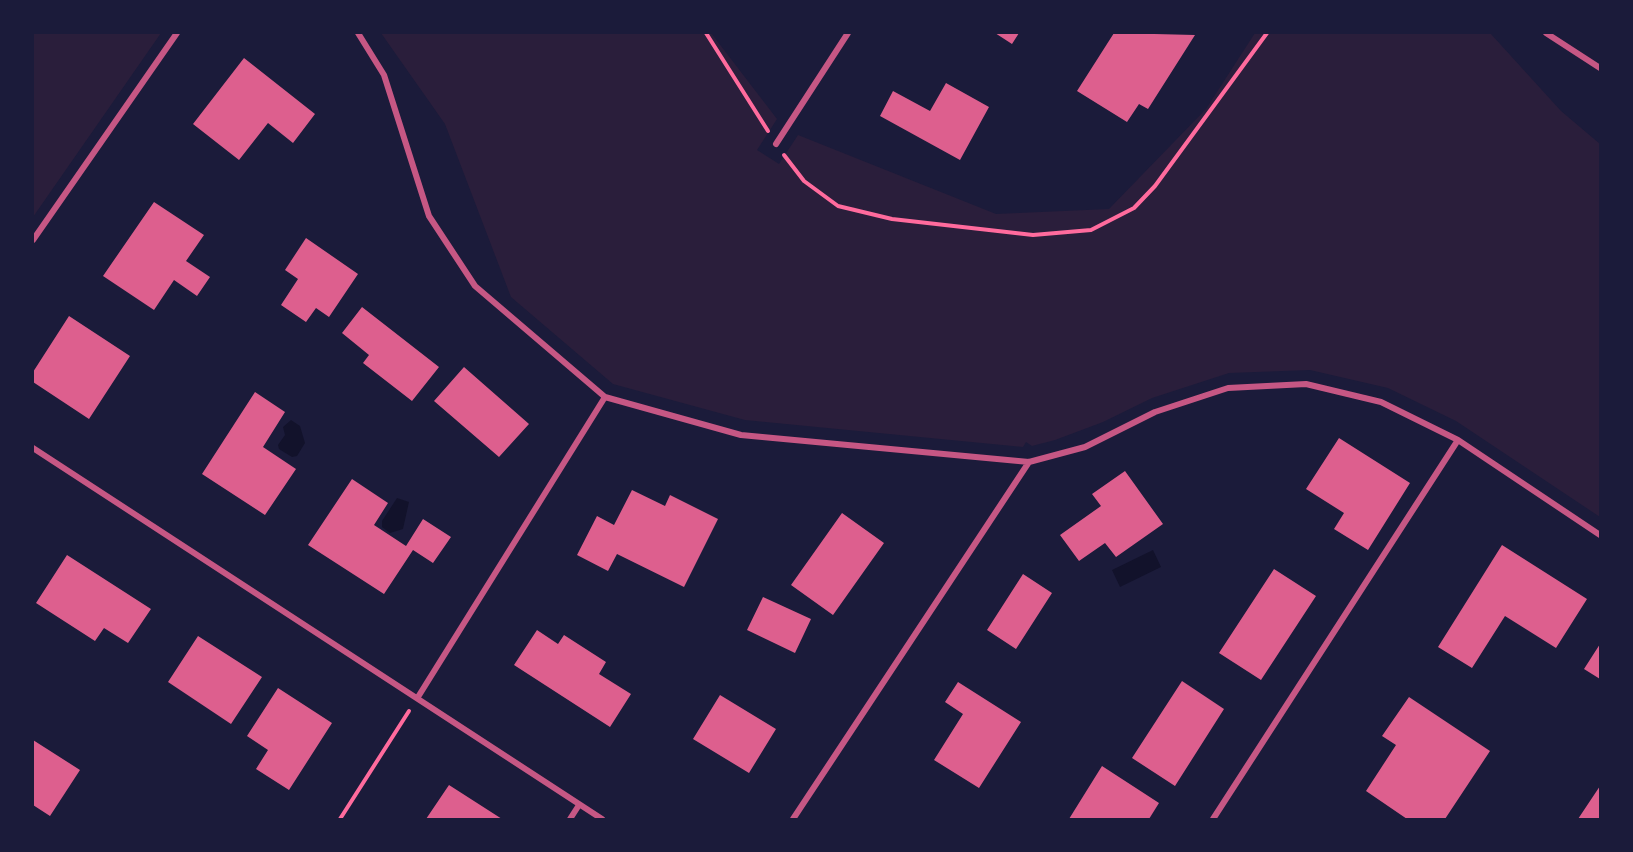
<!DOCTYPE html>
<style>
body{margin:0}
#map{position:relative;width:1633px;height:852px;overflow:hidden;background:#1b1b3a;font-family:"PT Sans Narrow",sans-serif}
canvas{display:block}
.frame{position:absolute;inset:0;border:34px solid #1b1b3a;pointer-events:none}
</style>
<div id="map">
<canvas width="1633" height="852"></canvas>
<div class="frame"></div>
</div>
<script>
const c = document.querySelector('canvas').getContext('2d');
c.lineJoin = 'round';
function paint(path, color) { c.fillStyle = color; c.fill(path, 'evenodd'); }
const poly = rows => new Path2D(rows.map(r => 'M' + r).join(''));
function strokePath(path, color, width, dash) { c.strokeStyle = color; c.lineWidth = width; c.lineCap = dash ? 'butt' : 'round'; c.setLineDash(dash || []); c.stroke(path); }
paint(poly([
 [33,33,161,33,33,217],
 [381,33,711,33,777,119,757,150,779,164,798,135,996,214,1109,209,1206,109,1255,33,1490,33,1561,111,1600,144,1600,517,1456,421,1388,388,1310,370,1229,373,1152,398,1103,422,1055,440,1032,446,1026,442,1023,447,745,420,613,384,511,297,445,124]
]), '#2a1e3b');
paint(poly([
 [291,420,300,426,305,443,297,456,292,457,279,449,278,445,285,435,283,427],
 [397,498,409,502,403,529,390,533,382,527,382,521],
 [1153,550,1161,567,1120,587,1112,570]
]), '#12122b');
paint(poly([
 [995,33,1019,33,1012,44],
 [1114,33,1195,35,1148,109,1139,104,1127,122,1077,91],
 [244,58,315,114,293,143,268,123,239,160,193,124],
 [946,83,989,107,960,160,880,116,893,91,930,111],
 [154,202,204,235,186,261,210,277,197,296,174,280,154,310,103,276],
 [306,238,358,274,329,317,316,308,306,322,281,305,298,279,285,270],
 [362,307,439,367,412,401,363,363,369,355,342,333],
 [69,316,130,356,89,419,33,382,33,372],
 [464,367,529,424,499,457,434,401],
 [255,392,285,412,263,447,296,469,265,515,202,474],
 [1339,438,1410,483,1368,550,1334,529,1344,513,1306,489],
 [1125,471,1163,524,1116,557,1105,543,1079,561,1060,535,1101,506,1092,494],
 [352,479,388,503,374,525,406,546,423,519,451,537,433,563,413,550,384,594,308,545],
 [632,490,665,506,670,495,718,519,684,587,617,554,608,571,577,555,597,516,614,525],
 [842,513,884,543,833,615,791,585],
 [1502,545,1587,599,1556,648,1505,616,1472,668,1438,647],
 [67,555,151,609,128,643,104,628,95,641,36,603],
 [1274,569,1316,596,1261,680,1219,653],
 [1023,574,1052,593,1016,649,987,630],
 [763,597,811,619,795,653,747,630],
 [537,630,558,644,564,635,606,662,599,674,631,694,610,727,514,665],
 [198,636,262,677,231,724,168,682],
 [1600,644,1600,679,1584,669],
 [1182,681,1224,709,1175,786,1132,758],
 [958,682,1021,722,979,788,934,760,963,714,945,702],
 [278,688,332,723,289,790,256,769,268,750,247,736],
 [720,695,776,729,749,773,693,739],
 [1409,697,1490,751,1445,819,1407,819,1366,791,1396,745,1382,736],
 [33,740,80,770,50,816,33,805],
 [1102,766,1159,803,1149,819,1069,819],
 [449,785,502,819,426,819],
 [1600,786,1600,819,1578,819]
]), '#dd5f8e');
strokePath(poly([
 [706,33,768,131],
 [784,155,804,181,838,206,892,219,1033,235,1091,230,1134,208,1155,186,1267,33],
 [340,819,409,711]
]), '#ff6b9d', 4);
strokePath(poly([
 [358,33,384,75,429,216,475,286,605,397,741,435,1029,462,1085,447,1155,412,1228,388,1306,384,1381,402,1458,440,1600,535],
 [1546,33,1600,68],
 [776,144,848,33],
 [33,240,177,33],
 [33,448,602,819],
 [418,697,605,397],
 [570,819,579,805],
 [793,819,1029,462],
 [1213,819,1458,440]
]), '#c65784', 6);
</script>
